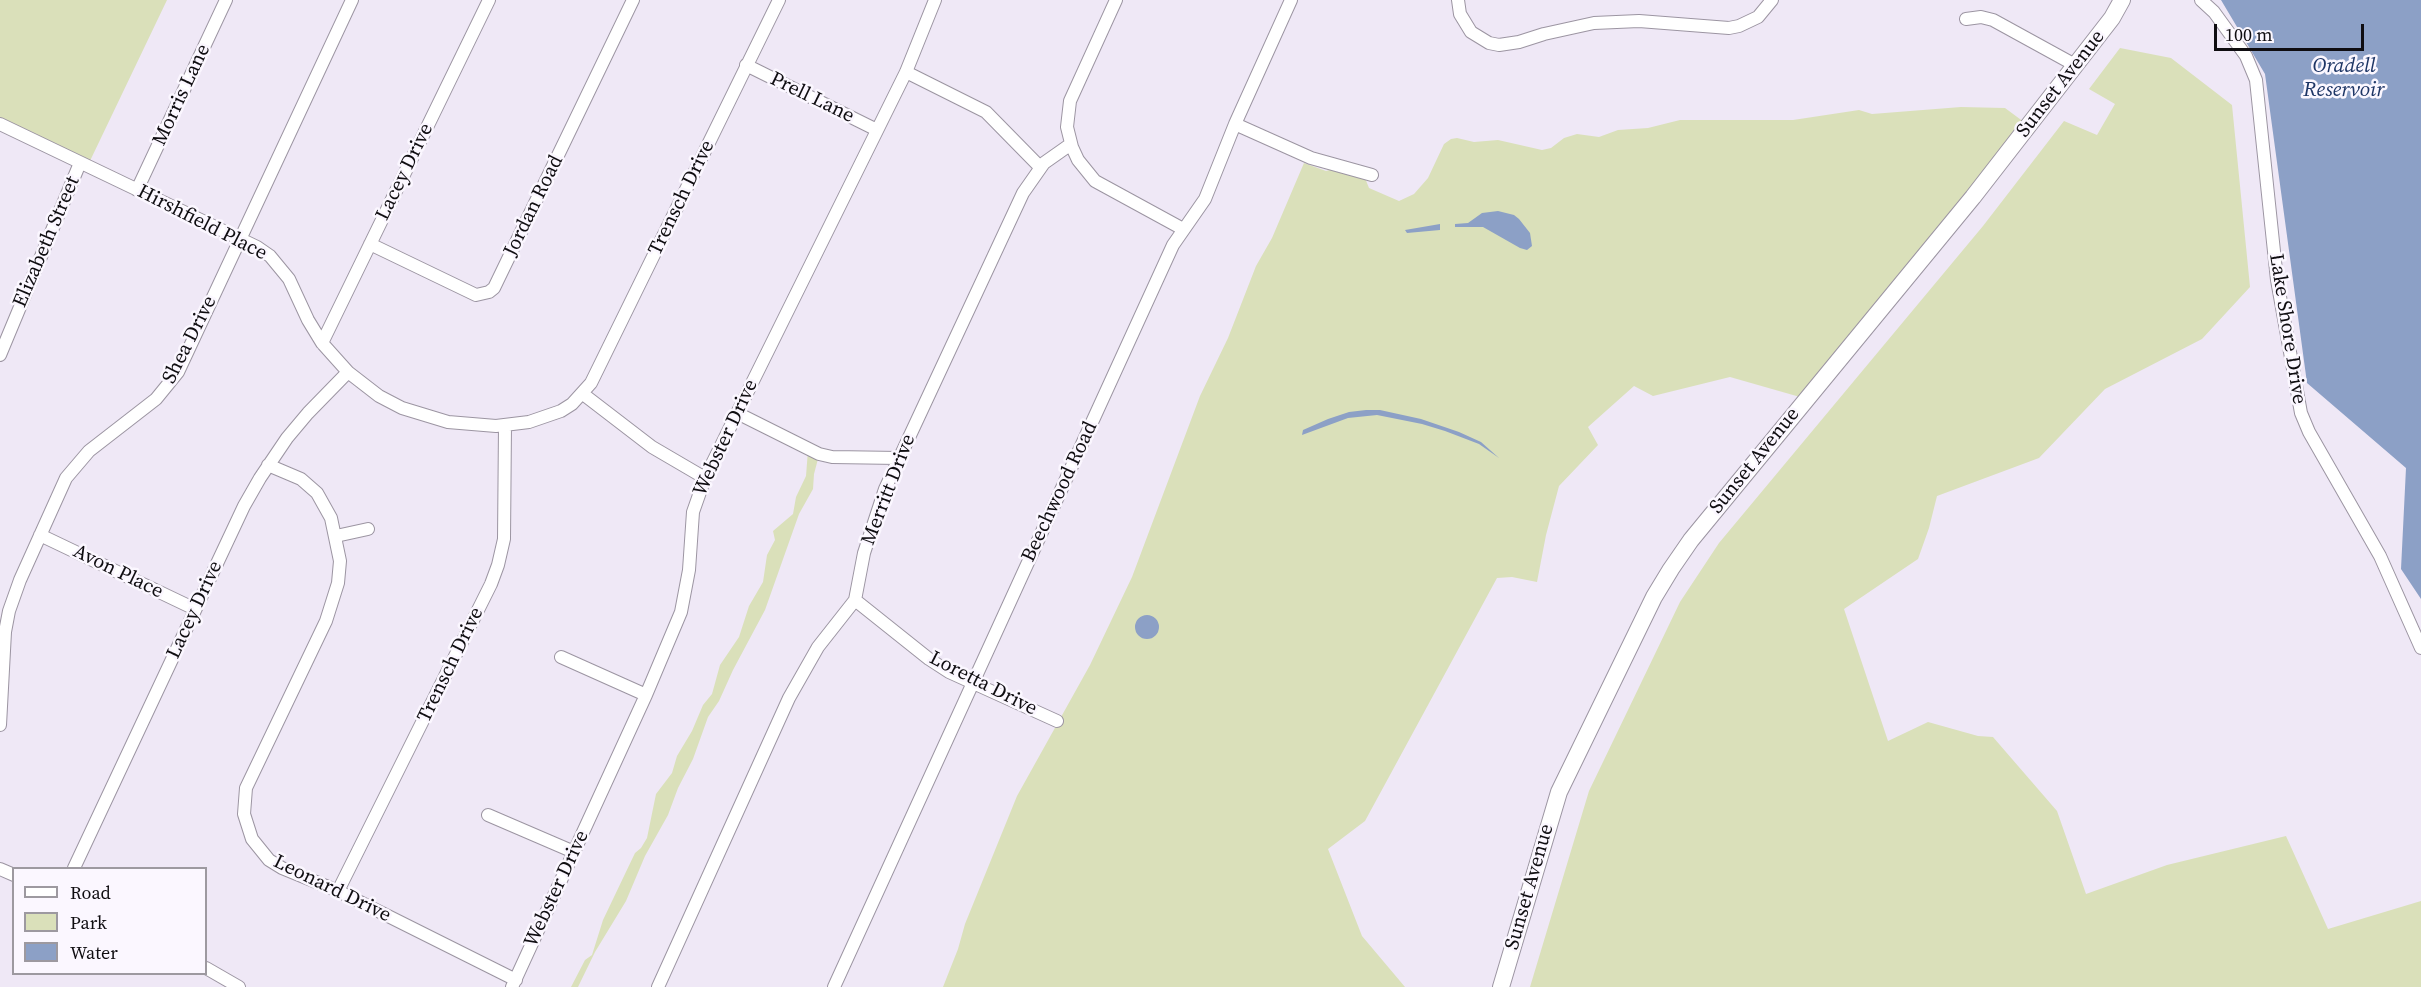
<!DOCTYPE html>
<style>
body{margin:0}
#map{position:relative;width:2421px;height:987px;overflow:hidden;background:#efe8f6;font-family:"Source Serif 4",serif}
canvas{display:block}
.legend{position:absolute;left:12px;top:867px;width:195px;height:108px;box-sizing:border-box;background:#fbf7ff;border:2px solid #9d99a0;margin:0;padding:8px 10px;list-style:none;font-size:18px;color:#0f0d11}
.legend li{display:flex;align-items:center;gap:12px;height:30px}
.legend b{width:30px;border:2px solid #9d99a0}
.scale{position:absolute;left:2214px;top:24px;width:150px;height:27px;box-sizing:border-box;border:3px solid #0f0d11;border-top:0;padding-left:8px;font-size:18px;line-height:21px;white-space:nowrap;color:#0f0d11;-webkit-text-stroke:4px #fbf7ff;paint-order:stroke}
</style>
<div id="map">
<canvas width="2421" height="987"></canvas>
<ul class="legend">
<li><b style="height:8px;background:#fff"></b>Road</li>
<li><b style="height:16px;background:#dae0ba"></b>Park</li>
<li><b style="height:16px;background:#8ca0c6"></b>Water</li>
</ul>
<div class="scale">100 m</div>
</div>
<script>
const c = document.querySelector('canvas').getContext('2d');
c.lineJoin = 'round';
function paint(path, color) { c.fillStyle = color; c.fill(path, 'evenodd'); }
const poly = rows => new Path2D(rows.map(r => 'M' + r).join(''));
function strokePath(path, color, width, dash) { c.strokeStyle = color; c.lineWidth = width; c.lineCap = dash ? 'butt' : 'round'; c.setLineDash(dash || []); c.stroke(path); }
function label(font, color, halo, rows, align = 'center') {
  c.font = font + ' "Source Serif 4",serif'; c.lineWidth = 5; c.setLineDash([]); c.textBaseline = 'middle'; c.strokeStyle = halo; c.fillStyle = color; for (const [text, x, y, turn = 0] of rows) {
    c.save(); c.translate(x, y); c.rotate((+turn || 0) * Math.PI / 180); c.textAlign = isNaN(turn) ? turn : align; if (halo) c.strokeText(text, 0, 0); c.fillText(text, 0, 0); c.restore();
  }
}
paint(poly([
 [0,0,167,0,89,163,0,121],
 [2120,48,2171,58,2232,105,2250,287,2202,339,2105,389,2039,458,1937,496,1929,528,1918,559,1844,609,1888,741,1928,722,1978,736,1993,737,2057,811,2086,894,2167,865,2286,836,2328,929,2421,901,2421,987,1530,987,1589,791,1680,602,1719,543,1983,226,2064,121,2097,135,2115,104,2089,89],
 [1961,107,2005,108,2028,125,1807,399,1730,377,1653,396,1634,386,1588,427,1598,445,1559,486,1546,535,1537,582,1512,577,1497,578,1365,821,1328,849,1362,936,1405,987,943,987,958,949,965,924,1017,796,1090,665,1132,577,1200,396,1228,338,1256,266,1272,238,1304,163,1326,171,1341,167,1363,173,1369,188,1399,201,1414,194,1428,178,1444,144,1451,139,1457,138,1474,142,1498,140,1542,150,1551,148,1564,138,1577,134,1599,137,1618,130,1648,128,1680,120,1793,120,1859,110,1872,114],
 [808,450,818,459,814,474,813,489,799,514,765,610,733,670,719,701,708,717,693,759,678,788,668,815,645,856,626,901,595,952,578,987,571,987,585,960,592,955,603,920,635,853,641,848,647,838,656,794,672,773,677,756,692,731,703,705,712,694,720,665,739,637,749,606,763,582,767,555,775,540,773,531,793,514,796,497,806,476]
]), '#dae0ba');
paint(poly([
 [2221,0,2421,0,2421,599,2401,569,2406,468,2307,383,2265,74],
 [1498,211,1514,215,1519,219,1530,233,1532,246,1527,250,1520,248,1483,227,1455,227,1455,224,1468,223,1482,213],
 [1440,224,1440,230,1407,233,1405,230],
 [1366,410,1380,410,1421,419,1459,432,1481,442,1499,458,1479,444,1445,431,1422,424,1377,415,1348,418,1302,435,1303,430,1328,419,1349,412],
 '1135 627a12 12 0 1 1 24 0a12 12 0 1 1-24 0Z'
]), '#8ca0c6');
const street = poly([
 [1116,0,1070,101,1067,127,1072,147,1078,160,1095,181,1183,229],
 [1458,0,1460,14,1471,32,1489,43,1499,45,1519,42,1544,34,1594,23,1639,21,1729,28,1739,26,1758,17,1772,0],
 [2201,0,2214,12,2246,56,2256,80,2277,280,2301,413,2309,432,2380,556,2421,648],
 [1966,19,1981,17,1993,20,2075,65],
 [746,65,877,130],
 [906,72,986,112,1040,167],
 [0,124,257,247,270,256,289,279,308,320,322,343,348,372,379,396,402,408,448,422,496,426,529,422,561,411,572,404,591,383,779,0],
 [1235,124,1311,158,1372,175],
 [137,190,226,0],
 [370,244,476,295,489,292,494,288,633,0],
 [322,343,489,0],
 [0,355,80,163],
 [583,394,652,447,705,478],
 [737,413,819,454,832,457,899,458],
 [268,465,301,479,317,493,331,518,340,561,338,583,326,621,246,788,244,814,252,839,269,860,282,868,338,891,516,980],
 [40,535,195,609],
 [336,536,368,529],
 [855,600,929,659,949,672,1057,721],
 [561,657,646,695],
 [0,725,5,632,9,611,20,580,66,478,89,451,156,399,178,372,352,0],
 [488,815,574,852],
 [74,868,244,506,260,478,287,438,308,413,348,372],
 [0,869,14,875],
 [338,891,491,584,498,565,504,539,505,425],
 [206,968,239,987],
 [512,987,646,695,681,612,689,570,693,512,705,478,906,72,935,0],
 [658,987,789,698,818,647,855,600,864,553,885,489,1023,193,1044,163,1071,144],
 [834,987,1173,245,1205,199,1235,124,1291,0]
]);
const secondary = poly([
 [1501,987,1559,792,1654,597,1671,569,1691,540,1973,197,2112,18,2122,0]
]);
strokePath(street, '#9c95a2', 14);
strokePath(secondary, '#9c95a2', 18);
strokePath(street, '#fff', 12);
strokePath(secondary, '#fff', 16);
label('20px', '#0f0d11', '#fbf7ff', [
 ["Sunset Avenue",2061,84,-52],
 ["Morris Lane",182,95,-65],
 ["Prell Lane",812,98,26],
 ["Lacey Drive",405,172,-64],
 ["Trensch Drive",682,198,-64],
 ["Jordan Road",534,206,-64],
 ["Hirshfield Place",202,223,27],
 ["Elizabeth Street",47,242,-67],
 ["Lake Shore Drive",2287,329,81],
 ["Shea Drive",190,340,-63],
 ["Webster Drive",726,438,-65],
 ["Sunset Avenue",1755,461,-51],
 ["Merritt Drive",889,490,-69],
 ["Beechwood Road",1060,492,-65],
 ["Avon Place",118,572,26],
 ["Lacey Drive",195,610,-65],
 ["Trensch Drive",451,665,-64],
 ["Loretta Drive",983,684,27],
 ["Sunset Avenue",1530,887,-74],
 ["Leonard Drive",332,889,26],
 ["Webster Drive",557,889,-65]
]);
label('italic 21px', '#1d3565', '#fbf7ff', [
 ["Oradell",2344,67],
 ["Reservoir",2344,91]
]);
</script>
